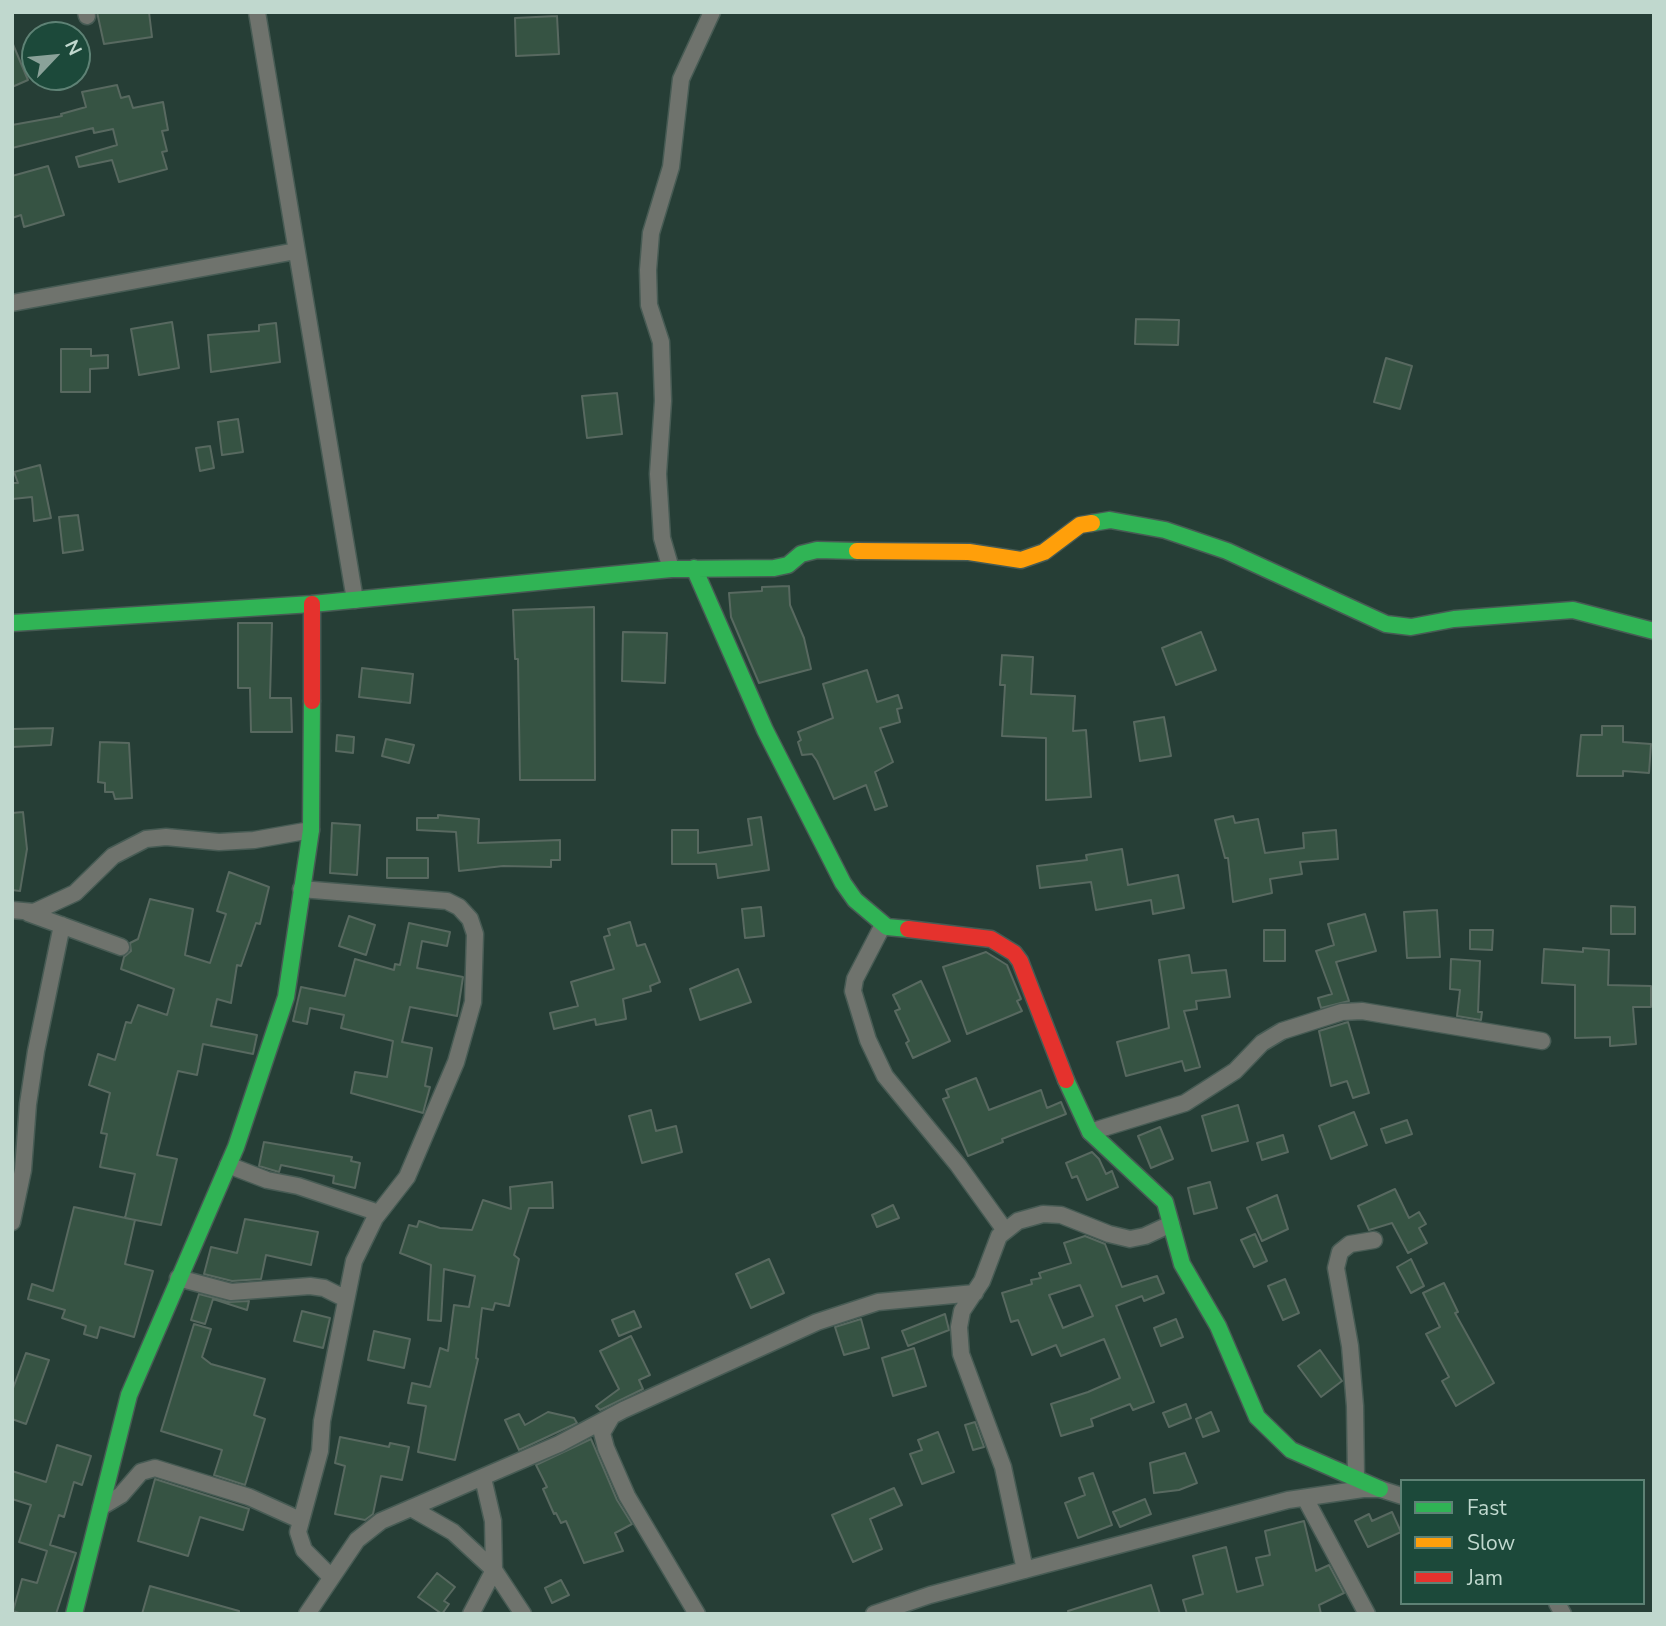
<!DOCTYPE html>
<style>
body{margin:0}
#map{position:relative;width:1666px;height:1626px;overflow:hidden;background:#263e36;font-family:"Nunito Sans",sans-serif}
canvas{display:block}
.frame{position:absolute;inset:0;border:14px solid #c0d8ce;pointer-events:none}
.legend{position:absolute;left:1400px;top:1479px;width:245px;height:126px;box-sizing:border-box;background:#1c493a;border:2px solid #5e8275;margin:0;padding:9px 12px;list-style:none;font-size:21px;color:#c0d8ce}
.legend li{display:flex;align-items:center;gap:14px;height:35px}
.legend b{width:35px;border:2px solid #5e8275}
.north{position:absolute;left:21px;top:21px;width:70px;height:70px;box-sizing:border-box;background:#1c493a;border:2px solid #5e8275;border-radius:50%;rotate:64deg;font-size:19px;font-weight:700;line-height:28px;text-align:center;color:#c0d8ce}
.north::after{content:'';display:block;margin:auto;width:24px;height:32px;background:#8aa299;clip-path:polygon(50% 0,100% 100%,50% 72%,0 100%)}
</style>
<div id="map">
<canvas width="1666" height="1626"></canvas>
<div class="frame"></div>
<ul class="legend">
<li><b style="height:9px;background:#30b455"></b>Fast</li>
<li><b style="height:9px;background:#ff9f0a"></b>Slow</li>
<li><b style="height:9px;background:#e5322d"></b>Jam</li>
</ul>
<div class="north">N</div>
</div>
<script>
const c = document.querySelector('canvas').getContext('2d');
c.lineJoin = 'round';
function paint(path, color) { c.fillStyle = color; c.fill(path, 'evenodd'); }
const poly = rows => new Path2D(rows.map(r => 'M' + r).join(''));
function strokePath(path, color, width, dash) { c.strokeStyle = color; c.lineWidth = width; c.lineCap = dash ? 'butt' : 'round'; c.setLineDash(dash || []); c.stroke(path); }
const building = poly([
 [97,12,149,12,152,37,104,44,97,12],
 [557,16,559,54,516,56,515,18,557,16],
 [12,42,28,80,12,87,12,42],
 [117,85,121,98,129,96,133,108,163,102,168,130,162,131,167,151,162,152,167,169,119,182,112,160,79,167,76,157,117,145,113,129,94,133,93,128,12,148,12,125,62,116,61,114,86,107,82,92,117,85],
 [48,166,64,215,24,227,21,215,12,218,12,176,48,166],
 [1136,319,1179,320,1178,345,1135,344,1136,319],
 [172,322,179,368,139,375,131,329,172,322],
 [276,323,280,362,211,372,208,335,259,331,259,325,276,323],
 [61,349,91,349,91,356,108,355,108,368,90,369,90,392,61,392,61,349],
 [1386,358,1412,366,1400,409,1374,402,1386,358],
 [617,393,622,434,587,438,582,396,617,393],
 [238,419,243,452,222,455,218,422,238,419],
 [210,446,214,468,200,471,196,448,210,446],
 [40,465,51,518,34,521,32,497,12,499,12,483,18,483,14,472,40,465],
 [78,515,83,550,63,553,59,517,78,515],
 [789,586,790,605,804,638,811,669,759,683,731,617,729,593,762,591,762,587,789,586],
 [594,607,595,780,520,780,518,659,515,659,513,610,594,607],
 [238,623,272,623,270,698,291,698,292,732,251,732,250,688,238,688,238,623],
 [623,632,667,633,665,683,622,681,623,632],
 [1201,632,1216,670,1176,685,1162,648,1201,632],
 [1002,655,1033,657,1031,694,1075,696,1073,731,1086,730,1091,797,1046,800,1046,738,1002,736,1005,685,1000,685,1002,655],
 [362,668,413,674,410,703,359,697,362,668],
 [867,670,877,702,898,695,902,708,897,709,900,722,880,728,893,762,875,772,887,806,875,810,866,785,834,799,817,761,812,754,802,755,798,742,801,740,798,732,833,718,823,684,867,670],
 [1164,717,1171,756,1140,761,1134,722,1164,717],
 [1602,726,1623,726,1623,742,1651,744,1649,773,1623,771,1623,776,1577,776,1581,735,1602,735,1602,726],
 [53,728,51,745,12,747,12,729,53,728],
 [337,735,354,737,353,753,336,751,337,735],
 [386,739,414,745,409,763,382,756,386,739],
 [100,742,129,743,132,798,115,799,113,792,105,792,105,783,98,782,100,742],
 [23,812,27,849,20,891,12,890,12,813,23,812],
 [438,815,479,819,478,843,560,840,560,860,551,860,551,867,503,866,459,871,456,832,417,830,417,818,438,818,438,815],
 [1233,816,1235,823,1258,819,1265,853,1304,848,1303,833,1336,830,1338,859,1300,862,1302,874,1270,879,1272,893,1233,902,1228,858,1225,858,1215,820,1233,816],
 [761,817,769,870,718,878,716,864,672,864,672,830,698,830,698,853,752,845,748,819,761,817],
 [332,823,360,825,357,875,330,873,332,823],
 [1122,849,1128,885,1178,875,1184,908,1153,914,1151,900,1096,910,1091,882,1040,888,1037,866,1087,860,1086,855,1122,849],
 [387,858,428,858,428,878,387,878,387,858],
 [229,872,269,887,260,924,256,923,241,966,237,965,231,1003,217,999,211,1026,257,1035,253,1054,203,1044,197,1075,178,1071,157,1155,177,1159,161,1225,125,1218,135,1174,100,1167,107,1134,101,1133,110,1093,89,1085,98,1054,115,1060,126,1022,131,1023,138,1005,167,1015,174,989,121,969,124,957,131,951,130,943,138,939,150,899,193,909,185,955,210,963,226,914,217,911,229,872],
 [1611,906,1635,907,1635,934,1611,934,1611,906],
 [761,907,764,936,745,938,742,909,761,907],
 [1437,910,1440,957,1407,958,1404,912,1437,910],
 [1365,914,1376,951,1336,962,1349,1001,1321,1008,1318,998,1332,994,1316,951,1334,945,1328,924,1365,914],
 [349,916,375,925,366,955,339,946,349,916],
 [630,922,637,946,645,944,660,982,650,986,651,991,623,999,626,1019,596,1025,595,1019,554,1029,550,1013,578,1006,571,982,614,969,604,937,610,935,608,929,630,922],
 [409,923,450,932,447,946,422,941,417,968,463,977,457,1016,410,1007,402,1042,432,1048,425,1086,430,1087,423,1113,351,1093,355,1072,387,1077,393,1041,341,1028,344,1015,310,1008,307,1024,293,1021,301,987,345,996,355,959,394,970,395,964,400,965,409,923],
 [1264,930,1285,930,1285,961,1264,961,1264,930],
 [1470,930,1493,930,1492,950,1470,949,1470,930],
 [1583,948,1609,950,1608,985,1651,986,1651,1007,1633,1007,1636,1044,1610,1046,1610,1037,1575,1038,1575,985,1542,983,1544,949,1583,952,1583,948],
 [986,952,1007,965,1021,999,1017,1001,1022,1011,967,1034,943,967,986,952],
 [1189,955,1192,973,1226,970,1230,997,1196,1001,1197,1009,1184,1011,1200,1067,1185,1071,1182,1061,1126,1076,1117,1042,1169,1028,1159,960,1189,955],
 [1451,959,1480,961,1478,1012,1482,1012,1481,1020,1457,1016,1460,990,1450,989,1451,959],
 [738,969,751,1002,700,1020,690,989,738,969],
 [921,981,950,1041,913,1058,906,1043,909,1041,895,1011,900,1009,893,995,921,981],
 [1348,1022,1369,1093,1353,1098,1347,1081,1331,1086,1319,1031,1348,1022],
 [976,1078,989,1110,1041,1090,1047,1108,1061,1102,1066,1114,1002,1139,1003,1142,968,1156,943,1099,949,1097,946,1090,976,1078],
 [1238,1105,1248,1141,1212,1151,1202,1116,1238,1105],
 [651,1110,656,1131,676,1126,682,1152,642,1163,629,1116,651,1110],
 [1354,1112,1367,1145,1331,1159,1319,1126,1354,1112],
 [1407,1120,1412,1134,1386,1143,1381,1129,1407,1120],
 [1160,1127,1173,1159,1151,1168,1138,1136,1160,1127],
 [1283,1135,1288,1152,1262,1160,1257,1143,1283,1135],
 [264,1142,352,1157,351,1161,360,1163,355,1188,333,1183,334,1176,281,1165,279,1172,259,1166,264,1142],
 [1092,1152,1099,1159,1106,1174,1112,1171,1118,1187,1087,1200,1077,1176,1072,1178,1066,1163,1092,1152],
 [552,1182,553,1208,529,1208,514,1255,519,1259,509,1306,495,1303,493,1310,482,1308,476,1358,478,1359,455,1460,418,1452,426,1406,408,1403,412,1383,430,1387,440,1348,448,1351,454,1305,469,1307,475,1276,444,1269,441,1321,428,1320,431,1265,400,1253,409,1225,417,1227,419,1221,440,1228,472,1230,483,1200,511,1209,510,1187,552,1182],
 [1210,1182,1217,1208,1194,1214,1188,1188,1210,1182],
 [1395,1189,1409,1218,1419,1212,1426,1224,1419,1228,1427,1243,1408,1253,1392,1223,1369,1230,1358,1206,1395,1189],
 [1277,1195,1288,1229,1262,1241,1247,1208,1277,1195],
 [893,1205,899,1218,877,1227,872,1215,893,1205],
 [74,1207,135,1220,125,1264,153,1271,134,1337,100,1327,97,1338,84,1334,86,1326,62,1318,65,1310,28,1299,32,1284,53,1291,74,1207],
 [245,1219,318,1232,311,1265,266,1255,261,1279,232,1281,204,1274,211,1247,237,1253,245,1219],
 [1255,1234,1267,1261,1254,1267,1241,1240,1255,1234],
 [1085,1236,1105,1244,1122,1287,1157,1276,1164,1293,1144,1301,1142,1296,1116,1306,1154,1402,1133,1410,1130,1404,1091,1419,1093,1426,1061,1436,1051,1404,1088,1392,1120,1378,1104,1339,1061,1356,1056,1345,1032,1355,1018,1320,1011,1322,1002,1293,1032,1284,1031,1280,1041,1278,1039,1273,1071,1263,1064,1243,1085,1236],
 [1080,1285,1093,1316,1063,1328,1049,1295,1080,1285],
 [769,1259,784,1293,751,1308,736,1274,769,1259],
 [1411,1259,1424,1286,1411,1293,1397,1267,1411,1259],
 [1285,1279,1299,1313,1283,1320,1268,1286,1285,1279],
 [1444,1283,1458,1312,1455,1313,1494,1383,1456,1406,1442,1381,1449,1377,1426,1334,1440,1327,1423,1293,1444,1283],
 [199,1294,229,1302,249,1301,247,1310,213,1299,205,1324,191,1320,199,1294],
 [302,1311,330,1318,323,1348,294,1341,302,1311],
 [634,1311,641,1327,619,1336,612,1320,634,1311],
 [945,1314,949,1330,908,1346,902,1331,945,1314],
 [861,1319,869,1348,844,1355,835,1327,861,1319],
 [1176,1319,1183,1337,1161,1346,1154,1328,1176,1319],
 [194,1324,211,1329,202,1357,211,1364,265,1379,254,1415,265,1419,245,1485,214,1475,222,1450,161,1431,194,1324],
 [374,1331,410,1339,404,1368,368,1360,374,1331],
 [631,1336,650,1375,639,1380,643,1389,600,1410,596,1406,619,1389,600,1351,631,1336],
 [914,1348,926,1386,893,1396,882,1358,914,1348],
 [1320,1350,1342,1381,1321,1397,1298,1366,1320,1350],
 [26,1353,49,1360,26,1424,12,1419,12,1391,26,1353],
 [1186,1404,1191,1418,1169,1427,1163,1413,1186,1404],
 [548,1412,574,1418,577,1423,519,1450,505,1420,519,1414,525,1425,548,1412],
 [1211,1412,1219,1431,1203,1437,1196,1419,1211,1412],
 [975,1422,984,1447,973,1450,965,1425,975,1422],
 [938,1432,954,1472,922,1484,910,1454,922,1450,918,1440,938,1432],
 [340,1437,389,1447,390,1443,409,1447,402,1480,381,1476,373,1514,365,1520,335,1514,345,1466,335,1463,340,1437],
 [591,1439,617,1500,632,1524,615,1533,623,1551,584,1563,566,1521,561,1523,556,1513,554,1514,543,1489,547,1487,536,1465,591,1439],
 [57,1445,91,1456,82,1485,74,1482,64,1517,59,1515,50,1545,76,1553,56,1614,22,1614,13,1611,22,1579,37,1583,47,1551,19,1542,31,1505,12,1499,12,1471,46,1482,57,1445],
 [1185,1453,1197,1483,1179,1490,1154,1493,1150,1463,1185,1453],
 [1093,1473,1112,1525,1078,1538,1065,1503,1085,1495,1079,1478,1093,1473],
 [155,1479,249,1509,243,1530,200,1517,188,1556,138,1541,155,1479],
 [894,1488,902,1505,870,1519,882,1549,853,1562,832,1515,894,1488],
 [1145,1499,1151,1514,1120,1527,1113,1512,1145,1499],
 [1392,1512,1401,1532,1368,1547,1355,1521,1369,1514,1372,1521,1392,1512],
 [1304,1521,1316,1571,1329,1565,1344,1593,1319,1605,1321,1614,1187,1614,1183,1600,1203,1594,1193,1556,1226,1547,1237,1592,1263,1585,1256,1558,1270,1555,1265,1531,1304,1521],
 [437,1573,455,1587,444,1601,449,1604,442,1614,418,1597,437,1573],
 [561,1580,569,1595,552,1603,545,1588,561,1580],
 [1151,1585,1160,1614,1069,1614,1068,1611,1151,1585],
 [150,1586,239,1611,239,1614,142,1614,150,1586]
]);
paint(building, '#365343');
strokePath(building, '#586960', 2);
const street = poly([
 [86,12,87,16],
 [257,12,355,600],
 [12,303,296,251],
 [671,569,662,538,658,474,663,401,661,342,649,305,648,270,651,233,671,167,681,79,712,12],
 [301,889,447,901,459,907,470,919,475,934,473,1002,456,1062,407,1177,375,1218,354,1261,322,1421,320,1451,298,1532,304,1550,331,1577],
 [12,910,34,912,75,893,113,856,146,839,166,837,219,842,254,840,311,830],
 [28,913,121,947],
 [883,925,855,979,853,991,868,1040,885,1076,958,1165,1004,1229],
 [1090,1132,1185,1103,1235,1071,1262,1043,1282,1031,1342,1012,1362,1011,1542,1041],
 [228,1165,267,1180,298,1186,379,1213],
 [12,1222,23,1170,28,1104,36,1051,62,925],
 [178,1278,231,1292,310,1286,324,1288,346,1299],
 [612,1416,602,1433,606,1448,627,1496,697,1614],
 [1356,1478,1355,1406,1350,1346,1336,1268,1340,1252,1350,1244,1374,1240],
 [1305,1498,1367,1614],
 [101,1507,121,1495,141,1472,155,1468,249,1497,300,1520],
 [411,1508,453,1532,494,1570,523,1614],
 [1025,1570,1003,1467,961,1354,959,1327,962,1311,982,1281,999,1236,1018,1221,1043,1214,1061,1215,1109,1234,1130,1239,1145,1236,1171,1224],
 [1557,1603,1563,1614],
 [307,1614,357,1540,381,1521,559,1444,623,1410,817,1322,878,1302,975,1293],
 [471,1614,494,1570,493,1521,483,1478],
 [874,1614,930,1595,1288,1500,1363,1489,1380,1489,1402,1496]
]);
const fast = poly([
 [1092,523,1110,520,1165,530,1227,551,1386,624,1411,627,1454,619,1573,610,1654,631],
 [694,568,765,730,843,883,855,900,887,927,908,929],
 [12,623,312,604,671,569,774,568,788,565,801,554,817,550,857,551],
 [1066,1080,1090,1132,1165,1202,1182,1264,1218,1326,1257,1417,1291,1450,1380,1489],
 [74,1614,129,1395,236,1147,286,997,311,830,312,701]
]);
const slow = poly([
 [857,551,969,552,1021,560,1044,552,1080,525,1092,523]
]);
const jam = poly([
 [312,701,312,604],
 [908,929,991,939,1014,953,1020,961,1066,1080]
]);
strokePath(street, '#475b54', 19);
strokePath(fast, '#475b54', 19);
strokePath(slow, '#475b54', 19);
strokePath(jam, '#475b54', 19);
strokePath(street, '#6f736d', 16);
strokePath(fast, '#30b455', 16);
strokePath(slow, '#ff9f0a', 16);
strokePath(jam, '#e5322d', 16);
</script>
